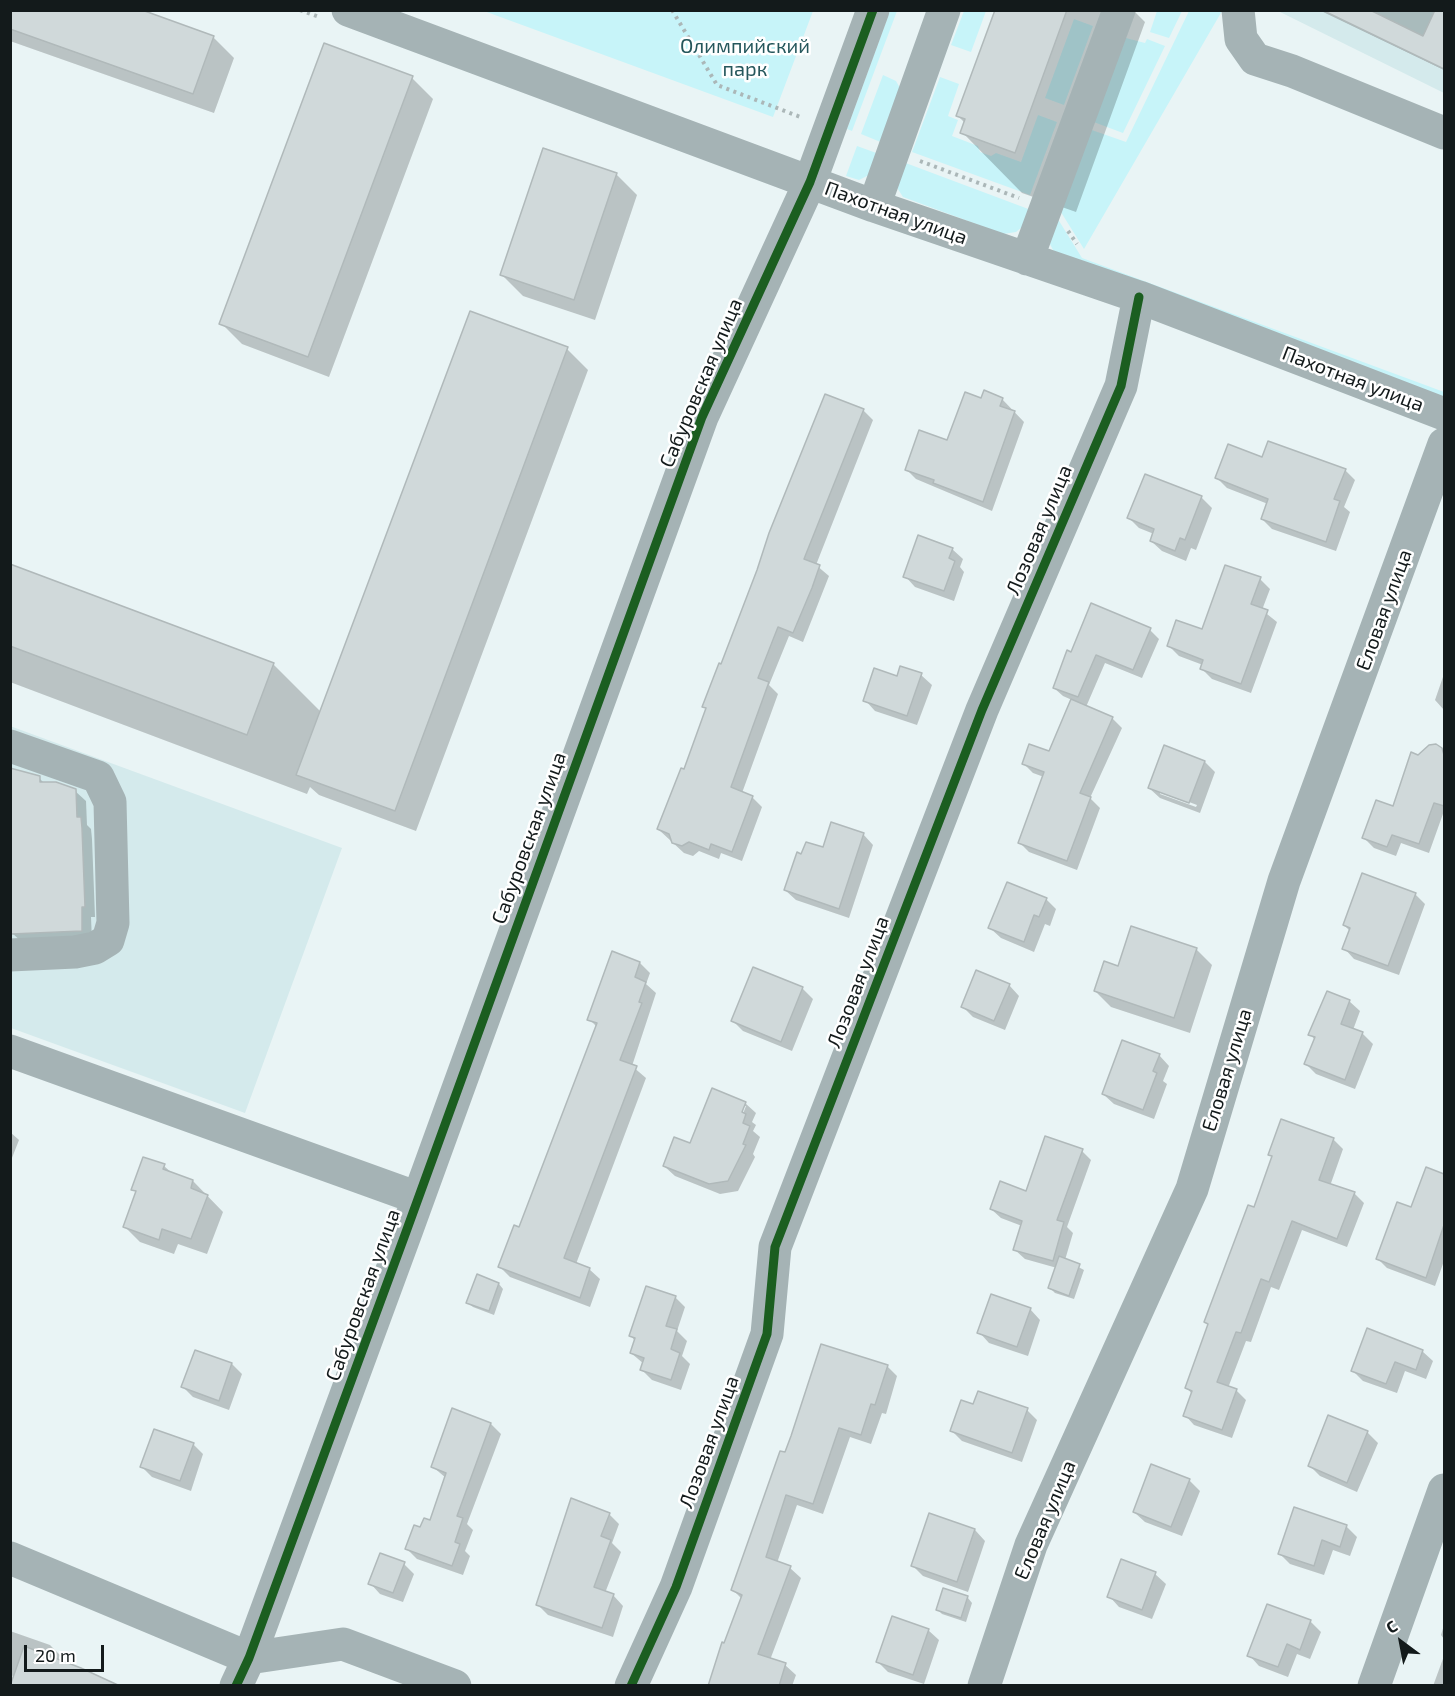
<!DOCTYPE html>
<meta charset="utf-8">
<style>
body{margin:0}
#map{position:relative;width:1455px;height:1696px;overflow:hidden;background:#e9f4f5;font-family:"Exo 2",sans-serif}
canvas{display:block}
.frame{position:absolute;inset:0;border:12px solid #131a1b;pointer-events:none}
.north{position:absolute;left:1371px;top:1612px;width:60px;height:60px;-webkit-text-stroke:4px #fff;paint-order:stroke;rotate:328deg;font-size:16px;font-weight:700;line-height:24px;text-align:center;color:#131a1b}
.north::after{content:'';display:block;margin:auto;width:21px;height:27px;background:#131a1b;clip-path:polygon(50% 0,100% 100%,50% 72%,0 100%)}
.scale{position:absolute;left:24px;top:1645px;width:80px;height:27px;box-sizing:border-box;border:3px solid #131a1b;border-top:0;padding-left:8px;font-size:18px;line-height:21px;white-space:nowrap;color:#131a1b;-webkit-text-stroke:4px #fff;paint-order:stroke}
</style>
<div id="map">
<canvas width="1455" height="1696"></canvas>
<div class="frame"></div>
<div class="north">С</div>
<div class="scale">20 m</div>
</div>
<script>
const c = document.querySelector('canvas').getContext('2d');
c.lineJoin = 'round';
function paint(path, color) { c.fillStyle = color; c.fill(path, 'evenodd'); }
const poly = rows => new Path2D(rows.map(r => 'M' + r).join(''));
function strokePath(path, color, width, dash) { c.strokeStyle = color; c.lineWidth = width; c.lineCap = dash ? 'butt' : 'round'; c.setLineDash(dash || []); c.stroke(path); }
function label(font, color, halo, rows, align = 'center') {
  c.font = font + ' "Exo 2",sans-serif'; c.lineWidth = 5; c.setLineDash([]); c.textBaseline = 'middle'; c.strokeStyle = halo; c.fillStyle = color; for (const [text, x, y, turn = 0] of rows) {
    c.save(); c.translate(x, y); c.rotate((+turn || 0) * Math.PI / 180); c.textAlign = isNaN(turn) ? turn : align; if (halo) c.strokeText(text, 0, 0); c.fillText(text, 0, 0); c.restore();
  }
}
paint(poly([
 [1278,11,1444,11,1444,93],
 [10,726,342,848,245,1113,11,1028]
]), '#d4eaec');
paint(poly([
 [484,11,813,11,773,117],
 [890,11,897,11,852,131,847,129],
 [964,11,986,11,971,52,951,45],
 [1157,11,1182,11,1169,38,1150,32],
 [1189,11,1222,11,1084,249,1059,209,1089,129,1126,142],
 [1074,19,1093,26,1064,105,1045,98],
 [1126,38,1145,43,1147,39,1165,46,1123,133,1091,121],
 [883,75,896,81,901,90,883,143,861,134],
 [940,77,959,84,948,116,958,120,952,136,978,146,980,152,991,156,996,153,1021,162,1038,115,1057,122,1030,195,912,152],
 [857,146,879,154,869,175,859,180,846,176],
 [903,162,1031,210,1022,227,1016,232,1003,234,903,197,896,186],
 [1056,216,1082,258,1444,392,1444,397,1054,252,1049,242]
]), '#c7f4f9');
paint(poly([
 [10,10,213,37,234,58,214,113,10,41],
 [996,10,1133,10,1145,22,1076,212,1022,193,962,132,965,123,958,116],
 [1319,10,1444,10,1444,70],
 [412,78,433,99,329,377,242,344,221,323],
 [616,174,637,195,595,320,523,296,502,275],
 [471,313,567,349,588,370,416,831,319,795,310,787,307,794,10,682,10,565,273,664,321,712],
 [1002,399,1024,422,992,511,916,479,906,469,948,442,981,400],
 [863,410,873,420,816,565,829,576,803,642,789,636,769,685,778,694,742,793,752,797,762,807,742,861,721,853,719,859,699,851,693,856,684,853,658,829,685,771,707,710,704,706,722,666],
 [1263,459,1345,470,1355,480,1344,507,1350,512,1336,551,1272,529,1262,519,1268,504,1227,488,1217,478],
 [1146,476,1202,498,1212,508,1196,550,1191,548,1186,561,1162,551,1151,541,1154,534,1139,528,1129,518],
 [952,549,963,559,960,567,964,572,954,601,915,587,905,576],
 [1260,579,1270,589,1262,610,1277,622,1251,693,1212,679,1202,669,1203,665,1179,656,1169,646,1203,631],
 [1150,630,1159,639,1142,678,1105,663,1086,707,1112,718,1122,728,1090,798,1100,808,1077,870,1029,852,1020,843,1044,777,1033,773,1024,764,1050,753,1072,700,1063,696,1054,688,1071,654],
 [1444,674,1444,710,1435,700],
 [921,675,932,685,917,725,875,711,865,700,898,678],
 [1441,749,1444,753,1444,811,1429,853,1401,843,1396,856,1374,848,1364,838,1394,808,1419,757],
 [1205,762,1215,772,1200,813,1160,798,1149,788],
 [1160,791,1197,805,1196,807,1160,794],
 [10,770,39,778,45,784,75,791,86,801,87,825,91,829,92,839,95,917,91,917,92,941,23,943,12,933],
 [863,834,873,845,849,918,796,900,785,890,824,849],
 [1415,894,1425,904,1399,975,1354,959,1344,948,1350,931,1344,925],
 [1046,899,1056,909,1050,926,1045,924,1034,952,1001,938,990,928],
 [1196,949,1212,965,1190,1033,1111,1007,1095,991,1119,968],
 [640,963,650,973,646,984,656,993,632,1066,646,1078,576,1264,589,1269,600,1279,590,1307,510,1277,500,1267,520,1229,597,1027,589,1019],
 [754,969,803,989,813,999,792,1051,743,1031,733,1021],
 [1009,985,1019,996,1005,1030,973,1017,963,1007],
 [1349,1001,1360,1011,1353,1030,1362,1033,1373,1044,1355,1089,1316,1074,1306,1064,1315,1040,1310,1034],
 [1159,1055,1169,1066,1163,1081,1167,1084,1154,1119,1114,1104,1103,1094],
 [745,1103,756,1113,752,1122,756,1125,753,1131,760,1137,753,1154,755,1157,738,1191,720,1194,675,1176,664,1166],
 [743,1106,746,1106,741,1119],
 [10,1132,19,1140,10,1163],
 [1333,1139,1343,1149,1330,1186,1354,1193,1364,1203,1347,1247,1302,1230,1279,1290,1271,1287,1251,1342,1246,1341,1228,1388,1236,1390,1246,1400,1232,1438,1194,1425,1185,1415,1192,1394,1187,1388,1209,1325,1205,1322,1255,1209,1273,1158,1270,1155],
 [1082,1151,1091,1160,1067,1227,1073,1233,1065,1260,1084,1270,1074,1299,1055,1293,1050,1288,1057,1268,1025,1259,1015,1250,1022,1226,1001,1218,991,1209,1026,1193],
 [164,1166,173,1174,193,1181,223,1212,207,1254,178,1244,174,1254,140,1242,125,1227,137,1193,133,1189],
 [1427,1168,1444,1175,1444,1261,1435,1286,1387,1268,1377,1258,1412,1209],
 [499,1284,503,1289,494,1315,473,1307,468,1303],
 [675,1297,685,1307,677,1331,687,1341,682,1356,690,1364,681,1390,652,1380,642,1370,644,1364,631,1353,635,1341,631,1336],
 [1030,1309,1040,1320,1028,1356,989,1343,979,1332],
 [196,1351,232,1364,242,1374,229,1410,193,1397,183,1387],
 [1422,1351,1433,1361,1426,1379,1405,1371,1397,1393,1363,1381,1352,1370],
 [887,1366,897,1376,886,1414,882,1413,871,1444,850,1437,823,1514,797,1505,777,1563,790,1568,801,1578,770,1660,785,1665,796,1675,792,1686,710,1686,742,1599,733,1590,785,1454],
 [974,1406,1027,1410,1037,1420,1022,1462,962,1441,952,1431],
 [1329,1417,1368,1433,1378,1443,1357,1492,1320,1476,1310,1466],
 [491,1424,501,1434,467,1524,473,1530,465,1551,470,1556,463,1575,417,1559,407,1549,421,1529,431,1522,446,1478,433,1467],
 [193,1444,203,1454,191,1491,152,1477,142,1467],
 [1189,1480,1200,1491,1182,1536,1145,1522,1134,1512],
 [609,1514,619,1524,612,1543,621,1552,605,1593,613,1595,623,1606,613,1637,548,1615,538,1605],
 [930,1515,975,1530,985,1541,968,1592,923,1576,913,1566],
 [1346,1526,1357,1537,1350,1556,1333,1550,1324,1575,1290,1564,1279,1553],
 [404,1564,414,1574,403,1602,380,1594,370,1583],
 [1155,1574,1166,1584,1152,1619,1119,1607,1109,1596],
 [944,1590,968,1598,972,1603,966,1622,942,1614,938,1610],
 [1310,1621,1321,1632,1310,1659,1297,1654,1288,1677,1259,1666,1249,1655],
 [1444,1625,1444,1639,1441,1635],
 [928,1630,939,1640,924,1684,888,1672,878,1662],
 [10,1631,50,1645,60,1655,58,1661,10,1686,13,1676,10,1675],
 [1444,1656,1444,1686,1433,1686]
]), '#0003');
const building = poly([
 [10,10,142,10,214,36,193,94,10,29,10,10],
 [995,10,1067,10,1015,153,960,133,965,119,956,116,995,10],
 [1322,10,1370,10,1423,36,1435,10,1444,10,1444,69,1322,10],
 [324,43,413,76,308,357,219,324,324,43],
 [543,148,617,173,574,300,500,275,543,148],
 [470,311,568,347,395,811,296,775,470,311],
 [984,390,1003,398,1000,406,1015,411,983,502,933,483,934,480,905,470,919,430,947,440,965,392,981,398,984,390],
 [825,394,864,409,804,559,820,565,812,588,793,633,778,627,758,678,769,682,731,787,753,796,732,852,711,844,709,850,689,842,682,846,672,843,669,834,657,829,681,768,684,769,706,708,702,707,719,663,721,664,757,570,769,533,825,394],
 [1268,441,1346,469,1334,499,1340,501,1326,542,1261,519,1268,499,1215,478,1228,444,1262,457,1268,441],
 [1145,474,1202,496,1185,540,1180,538,1175,551,1150,541,1154,529,1127,518,1145,474],
 [918,535,953,548,949,558,955,561,944,591,903,577,918,535],
 [10,564,274,663,247,735,10,646,10,564],
 [1225,565,1261,577,1251,604,1268,610,1241,684,1200,669,1203,660,1167,646,1176,620,1202,629,1225,565],
 [1091,603,1151,628,1133,670,1096,655,1078,697,1053,688,1067,650,1071,652,1091,603],
 [900,666,922,673,907,716,863,701,874,668,897,676,900,666],
 [1071,699,1113,717,1080,793,1091,797,1067,861,1018,843,1044,772,1022,764,1029,744,1049,751,1071,699],
 [1436,744,1442,748,1444,755,1444,806,1434,803,1419,844,1392,835,1387,847,1362,838,1376,800,1393,806,1411,752,1418,755,1429,745,1436,744],
 [1164,745,1205,761,1189,803,1148,788,1164,745],
 [10,768,40,776,40,782,56,782,76,789,77,817,81,817,82,828,85,907,82,907,82,931,11,934,10,768],
 [831,822,864,833,839,909,784,890,797,852,801,854,806,842,823,847,831,822],
 [1362,873,1416,893,1388,966,1342,949,1350,928,1343,925,1362,873],
 [1007,882,1047,898,1039,917,1034,915,1024,942,988,928,1007,882],
 [1131,926,1197,948,1174,1018,1094,991,1104,961,1118,966,1131,926],
 [612,951,640,962,635,977,646,982,639,1002,642,1003,620,1060,637,1066,564,1258,590,1268,580,1298,498,1267,514,1225,519,1227,597,1023,587,1020,612,951],
 [753,967,803,987,781,1042,731,1021,753,967],
 [976,970,1010,984,994,1021,961,1007,976,970],
 [1327,991,1350,1000,1341,1024,1363,1032,1345,1080,1304,1064,1315,1037,1308,1035,1327,991],
 [1122,1040,1160,1054,1153,1071,1157,1073,1143,1110,1102,1094,1122,1040],
 [712,1088,746,1102,742,1112,746,1114,743,1123,750,1126,743,1144,746,1145,728,1181,709,1184,663,1166,674,1137,690,1143,712,1088],
 [1281,1119,1334,1138,1319,1180,1355,1192,1337,1239,1292,1221,1269,1282,1261,1279,1241,1333,1236,1332,1217,1382,1237,1389,1222,1430,1183,1416,1192,1391,1185,1388,1208,1324,1204,1322,1248,1205,1254,1207,1272,1156,1268,1155,1281,1119],
 [1045,1136,1083,1149,1057,1220,1064,1222,1053,1261,1013,1250,1022,1221,990,1209,1000,1181,1026,1191,1045,1136],
 [143,1157,165,1164,163,1169,193,1180,191,1188,208,1195,191,1239,162,1229,159,1240,123,1227,136,1191,131,1190,143,1157],
 [1426,1167,1444,1174,1444,1225,1426,1278,1376,1259,1397,1202,1411,1207,1426,1167],
 [1059,1256,1080,1264,1069,1296,1048,1288,1059,1256],
 [477,1274,499,1283,489,1311,466,1303,477,1274],
 [646,1286,676,1296,666,1326,677,1329,671,1349,680,1353,671,1380,640,1370,644,1358,630,1353,635,1338,629,1336,646,1286],
 [991,1294,1031,1308,1017,1347,977,1333,991,1294],
 [1367,1328,1423,1350,1416,1370,1395,1362,1386,1384,1351,1371,1367,1328],
 [821,1344,888,1365,875,1405,871,1404,861,1435,839,1428,813,1504,786,1495,766,1557,791,1566,758,1654,786,1663,779,1686,708,1686,722,1642,724,1643,742,1595,731,1590,780,1451,785,1452,791,1436,821,1344],
 [195,1350,232,1363,219,1401,181,1387,195,1350],
 [978,1391,1028,1408,1012,1453,950,1431,961,1400,973,1404,978,1391],
 [452,1408,491,1423,457,1516,463,1518,455,1542,460,1544,452,1566,405,1549,414,1525,420,1527,424,1518,430,1520,446,1473,431,1467,452,1408],
 [1328,1415,1368,1431,1347,1483,1308,1466,1328,1415],
 [154,1429,194,1443,180,1481,140,1467,154,1429],
 [1151,1464,1190,1479,1171,1527,1133,1512,1151,1464],
 [571,1498,610,1513,601,1536,611,1540,594,1587,614,1594,602,1628,536,1605,571,1498],
 [1294,1507,1347,1525,1340,1547,1322,1540,1314,1566,1278,1554,1294,1507],
 [929,1513,975,1529,957,1582,911,1566,929,1513],
 [380,1553,405,1562,393,1593,368,1584,380,1553],
 [1121,1559,1156,1572,1142,1610,1107,1597,1121,1559],
 [943,1588,968,1596,961,1618,936,1610,943,1588],
 [1267,1604,1311,1620,1300,1650,1287,1644,1278,1667,1247,1656,1267,1604],
 [892,1616,929,1629,913,1675,876,1662,892,1616],
 [24,1646,81,1668,120,1686,10,1686,24,1646]
]);
paint(building, '#d0d9da');
strokePath(building, '#b0b9ba', 1.5);
strokePath(poly([
 [300,10,319,17],
 [672,10,717,85,803,118],
 [920,161,1019,198],
 [1068,231,1077,244]
]), '#abb7b8', 4, [3, 4.5]);
strokePath(poly([
 [348,10,874,206,1139,297,1444,414],
 [1238,10,1241,39,1255,59,1292,71,1444,133],
 [874,206,944,10],
 [1027,259,1119,10],
 [10,746,98,777,110,802,113,923,108,940,95,948,75,952,10,955],
 [10,1051,418,1198],
 [10,1558,249,1658,343,1644,455,1686],
 [236,1686,249,1658,406,1232,702,417,810,182,873,10],
 [631,1686,676,1587,767,1334,775,1247,982,710,1121,386,1139,297],
 [984,1686,1031,1545,1192,1189,1284,881,1444,444],
 [1374,1686,1444,1490]
]), '#a5b3b5', 33);
strokePath(poly([
 [236,1686,249,1658,406,1232,702,417,810,182,873,10],
 [631,1686,676,1587,767,1334,775,1247,982,710,1121,386,1139,297]
]), '#1b5e20', 9);
label('20px', '#25575c', '#fff', [
 ["Олимпийский",745,46],
 ["парк",745,69]
]);
label('20px', '#131a1b', '#fff', [
 ["Пахотная улица",896,213,20],
 ["Пахотная улица",1353,379,21],
 ["Сабуровская улица",701,383,-67],
 ["Лозовая улица",1039,530,-67],
 ["Еловая улица",1384,610,-70],
 ["Сабуровская улица",529,838,-70],
 ["Лозовая улица",858,982,-69],
 ["Еловая улица",1227,1070,-73],
 ["Сабуровская улица",363,1295,-70],
 ["Лозовая улица",709,1442,-70],
 ["Еловая улица",1045,1520,-67]
]);
</script>
